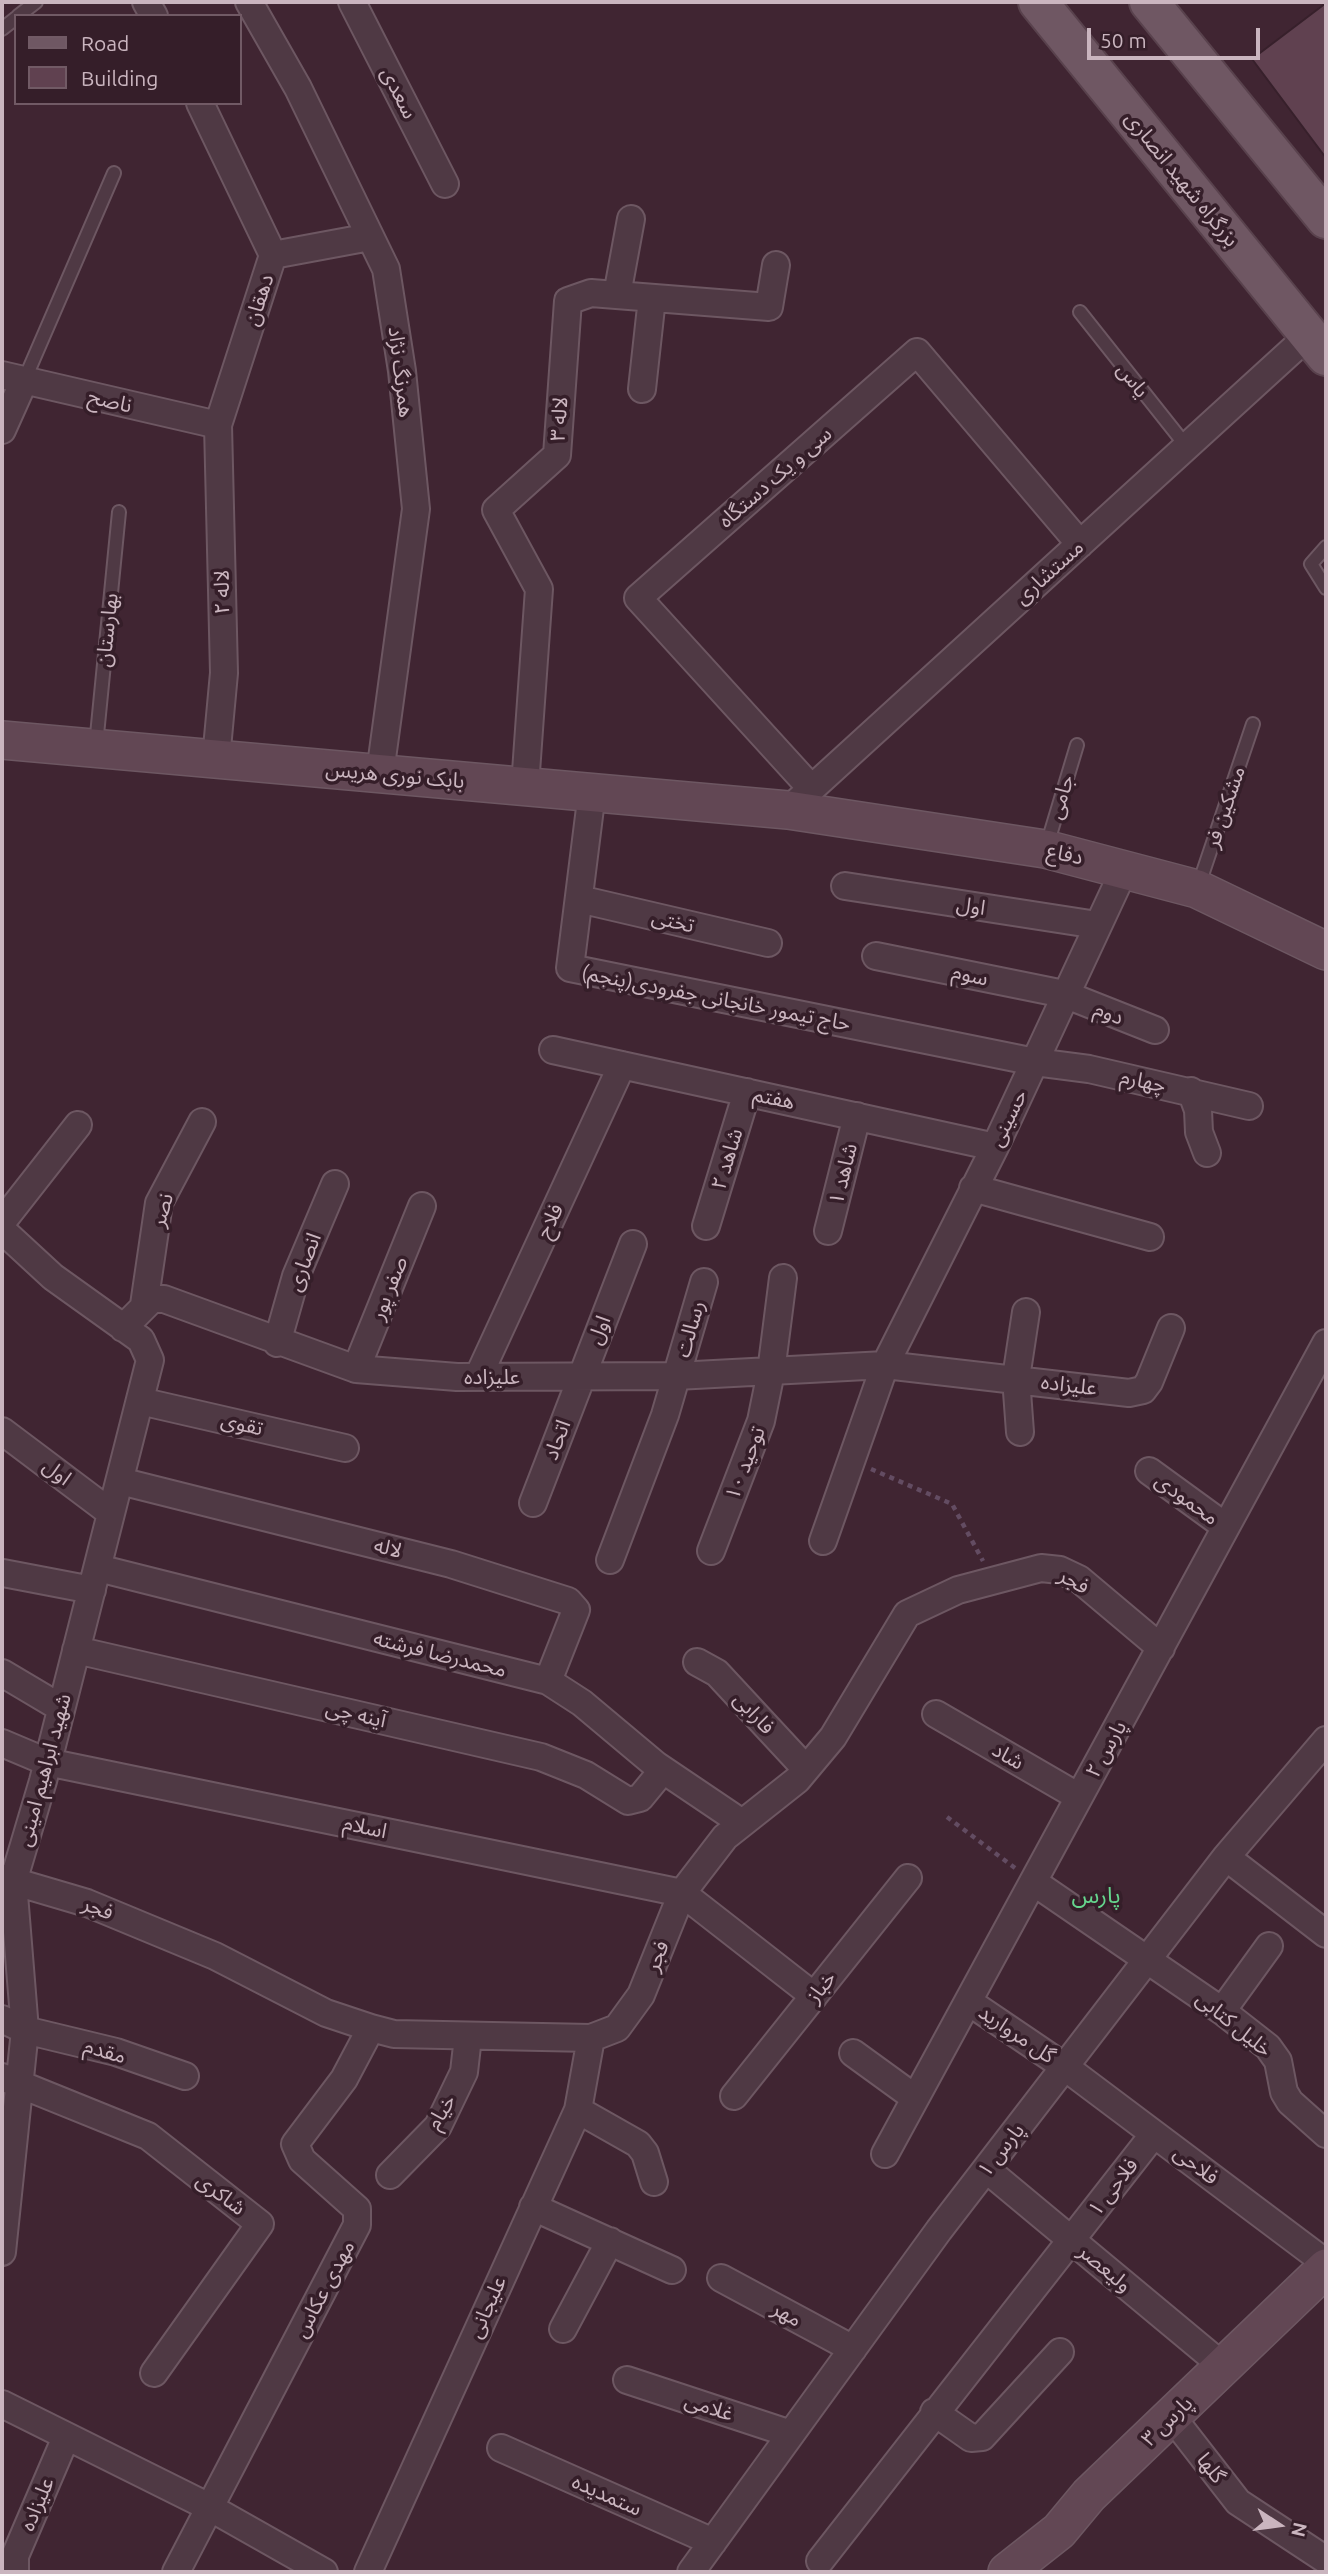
<!DOCTYPE html>
<meta charset="utf-8">
<style>
body{margin:0}
#map{position:relative;width:1328px;height:2574px;overflow:hidden;background:#402532;font-family:Ubuntu,sans-serif}
canvas{display:block}
.frame{position:absolute;inset:0;border:4px solid #cab5bf;pointer-events:none}
.legend{position:absolute;left:14px;top:14px;width:228px;height:91px;box-sizing:border-box;background:#351e29;border:2px solid #715a65;margin:0;padding:9px 12px;list-style:none;font-size:21px;color:#cab5bf}
.legend li{display:flex;align-items:center;gap:14px;height:35px}
.legend b{width:35px;border:2px solid #715a65}
.north{position:absolute;left:1244px;top:2490px;width:70px;height:70px;-webkit-text-stroke:5px #351e29;paint-order:stroke;rotate:103deg;font-size:19px;font-weight:700;line-height:28px;text-align:center;color:#cab5bf}
.north::after{content:'';display:block;margin:auto;width:24px;height:32px;background:#cab5bf;clip-path:polygon(50% 0,100% 100%,50% 72%,0 100%)}
.scale{position:absolute;left:1087px;top:28px;width:173px;height:32px;box-sizing:border-box;border:4px solid #cab5bf;border-top:0;padding-left:9px;font-size:21px;line-height:24px;white-space:nowrap;color:#cab5bf;-webkit-text-stroke:5px #351e29;paint-order:stroke}
</style>
<div id="map">
<canvas width="1328" height="2574"></canvas>
<div class="frame"></div>
<ul class="legend">
<li><b style="height:9px;background:#6f5763"></b>Road</li>
<li><b style="height:19px;background:#604150"></b>Building</li>
</ul>
<div class="north">N</div>
<div class="scale">50 m</div>
</div>
<script>
const c = document.querySelector('canvas').getContext('2d');
c.lineJoin = 'round';
function paint(path, color) { c.fillStyle = color; c.fill(path, 'evenodd'); }
const poly = rows => new Path2D(rows.map(r => 'M' + r).join(''));
function strokePath(path, color, width, dash) { c.strokeStyle = color; c.lineWidth = width; c.lineCap = dash ? 'butt' : 'round'; c.setLineDash(dash || []); c.stroke(path); }
function label(font, color, halo, rows, align = 'center') {
  c.font = font + ' Ubuntu,"Noto Sans Arabic",sans-serif'; c.lineWidth = 7; c.setLineDash([]); c.textBaseline = 'middle'; c.strokeStyle = halo; c.fillStyle = color; for (const [text, x, y, turn = 0] of rows) {
    c.save(); c.translate(x, y); c.rotate((+turn || 0) * Math.PI / 180); c.textAlign = isNaN(turn) ? turn : align; if (halo) c.strokeText(text, 0, 0); c.fillText(text, 0, 0); c.restore();
  }
}
const building = poly([
 [1326,3,1326,158,1252,59,1326,3]
]);
paint(building, '#604150');
strokePath(building, '#37202b', 2);
const lane = poly([
 [18,16,36,2],
 [2,29,16,18],
 [1080,312,1187,447],
 [24,381,114,173],
 [1326,547,1311,564,1326,588],
 [96,745,119,512],
 [1047,845,1077,745],
 [1198,887,1253,724]
]);
const street = poly([
 [146,2,154,16],
 [249,2,298,88,386,269,402,371,416,509,380,773],
 [352,2,445,184],
 [200,103,273,255,218,425,224,673,216,759],
 [273,255,370,237],
 [617,295,631,219],
 [2,375,218,425],
 [642,389,652,298],
 [2,430,24,381],
 [525,786,539,589,496,510,557,455,568,301,591,293,769,307,776,265],
 [811,788,638,598,917,352,1080,544],
 [592,792,570,968,1035,1062,1089,1069,1249,1106],
 [798,801,1309,335],
 [845,886,1097,925],
 [579,899,768,943],
 [876,956,1064,994,1155,1030],
 [553,1050,995,1147],
 [1191,1091,1198,1110,1199,1132,1207,1153],
 [973,1188,1150,1237],
 [2,1222,78,1125],
 [706,1226,747,1092],
 [2,1230,53,1277,141,1340,150,1360,43,1781,13,1882,25,2030,2,2252],
 [828,1231,857,1116],
 [144,1305,159,1203,202,1122],
 [123,1328,152,1299,164,1299,356,1369,457,1377,676,1376,885,1365,1129,1393,1143,1390,1149,1382,1171,1328],
 [277,1343,296,1276,335,1184],
 [356,1369,422,1206],
 [478,1377,622,1065],
 [140,1401,345,1448],
 [2,1431,111,1513],
 [1020,1432,1016,1378,1026,1312],
 [1149,1471,1226,1527],
 [120,1481,451,1564,568,1601,576,1610,548,1681],
 [533,1503,633,1244],
 [823,1541,885,1365,995,1147,1125,868],
 [711,1551,761,1421,771,1372,783,1278],
 [610,1560,665,1415,704,1282],
 [98,1568,548,1681,582,1703,656,1765,742,1823],
 [3,1573,92,1590],
 [76,1650,541,1757,586,1775,628,1801,640,1798,663,1770],
 [697,1662,717,1673,806,1769],
 [2,1673,61,1708],
 [936,1714,1079,1797],
 [2,1743,47,1762,682,1893,814,1996],
 [1226,1857,1326,1934],
 [2,1878,87,1903,215,1956,326,2013,371,2028,394,2034,591,2038,617,2028,641,1995,682,1893,725,1837,797,1780,833,1737,907,1614,958,1590,1041,1568,1060,1570,1079,1579,1161,1648],
 [1035,1883,1222,2011,1268,2047,1278,2061,1284,2092,1290,2102,1326,2134],
 [969,2002,1065,2067,1326,2263],
 [1222,2011,1269,1946],
 [2,2019,25,2030,116,2052,185,2076],
 [853,2053,915,2098],
 [2,2077,148,2136,260,2224,154,2373],
 [734,2096,908,1878],
 [578,2110,638,2144,645,2153,654,2182],
 [885,2154,1326,1343],
 [986,2169,1224,2367],
 [390,2175,438,2126,464,2072,468,2037],
 [533,2207,672,2270],
 [721,2278,853,2349],
 [563,2329,610,2241],
 [627,2380,791,2434],
 [2,2404,209,2507,324,2572],
 [934,2412,971,2438,982,2437,1060,2352],
 [1172,2417,1238,2502,1326,2560],
 [501,2448,713,2542],
 [820,2561,1154,2134],
 [15,2572,15,2556,66,2437],
 [176,2572,357,2225,357,2209,302,2160,295,2144,344,2079,371,2028],
 [368,2572,578,2110,591,2038],
 [691,2572,939,2230,1226,1857,1326,1740]
]);
const secondary = poly([
 [2,740,788,810,1045,849,1197,889,1326,951],
 [1007,2572,1059,2531,1089,2495,1326,2268]
]);
const primary = poly([
 [1038,2,1326,356],
 [1149,2,1326,219]
]);
strokePath(lane, '#6d5762', 16);
strokePath(street, '#6d5762', 30);
strokePath(secondary, '#6d5762', 40);
strokePath(primary, '#59424d', 42);
strokePath(poly([
 [871,1469,952,1504,983,1561],
 [947,1817,1015,1868]
]), '#634c62', 4.5, [5, 5]);
strokePath(lane, '#4f3944', 12);
strokePath(street, '#4f3944', 26);
strokePath(secondary, '#624754', 37);
strokePath(primary, '#6f5763', 38);
label('21px', '#cab5bf', '#351e29', [
 ["سعدی",399,93,63],
 ["بزرگراه شهید انصاری",1182,179,51],
 ["دهقان",259,300,-72],
 ["همرنگ نژاد",401,372,83],
 ["یاس",1133,380,52],
 ["ناصح",110,401,13],
 ["لاله ۳",559,419,-86],
 ["سی و یک دستگاه",775,477,-41],
 ["مستشاری",1049,572,-42],
 ["لاله ۲",222,592,-91],
 ["بهارستان",107,630,-84],
 ["بابک نوری هریس",395,775,5],
 ["جامی",1061,797,-73],
 ["مشکین فر",1225,807,-71],
 ["دفاع",1065,854,12],
 ["اول",971,906,9],
 ["تختی",673,921,13],
 ["سوم",970,975,12],
 ["حاج تیمور خانجانی جفرودی(پنجم)",716,998,11],
 ["دوم",1109,1013,22],
 ["چهارم",1143,1081,12],
 ["هفتم",774,1098,12],
 ["حسینی",1008,1118,-64],
 ["شاهد ۲",727,1159,-73],
 ["شاهد ۱",843,1174,-76],
 ["نصر",162,1210,-74],
 ["فلاح",550,1221,-65],
 ["انصاری",304,1262,-69],
 ["صفر پور",389,1288,-68],
 ["رسالت",690,1329,-74],
 ["اول",599,1330,-69],
 ["علیزاده",492,1377],
 ["علیزاده",1069,1385,7],
 ["تقوی",242,1424,13],
 ["اتحاد",557,1440,-69],
 ["توحید ۱۰",745,1463,-69],
 ["اول",57,1472,37],
 ["محمودی",1187,1499,36],
 ["لاله",388,1548,14],
 ["فجر",1074,1581,29],
 ["محمدرضا فرشته",440,1654,14],
 ["فارابی",754,1713,47],
 ["آینه چی",356,1714,13],
 ["پارس ۲",1106,1749,-61],
 ["شاد",1008,1756,30],
 ["شهید ابراهیم امینی",44,1770,-75],
 ["اسلام",365,1827,12],
 ["فجر",98,1908,21],
 ["فجر",657,1956,-68],
 ["خباز",821,1987,-52],
 ["خلیل کتابی",1234,2024,39],
 ["گل مروارید",1017,2034,34],
 ["مقدم",105,2051,16],
 ["خیام",441,2112,-59],
 ["پارس ۱",1001,2150,-52],
 ["فلاحی",1196,2165,37],
 ["فلاحی ۱",1113,2187,-52],
 ["شاکری",221,2194,37],
 ["ولیعصر",1105,2268,40],
 ["مهدی عکاس",324,2289,-62],
 ["علیجانی",487,2307,-66],
 ["مهر",787,2314,29],
 ["غلامی",709,2407,18],
 ["پارس ۳",1167,2421,-44],
 ["گلها",1211,2468,52],
 ["ستمدیده",607,2495,24],
 ["علیزاده",37,2504,-67]
]);
label('23px', '#65d58d', '#351e29', [
 ["پارس",1096,1895]
]);
</script>
